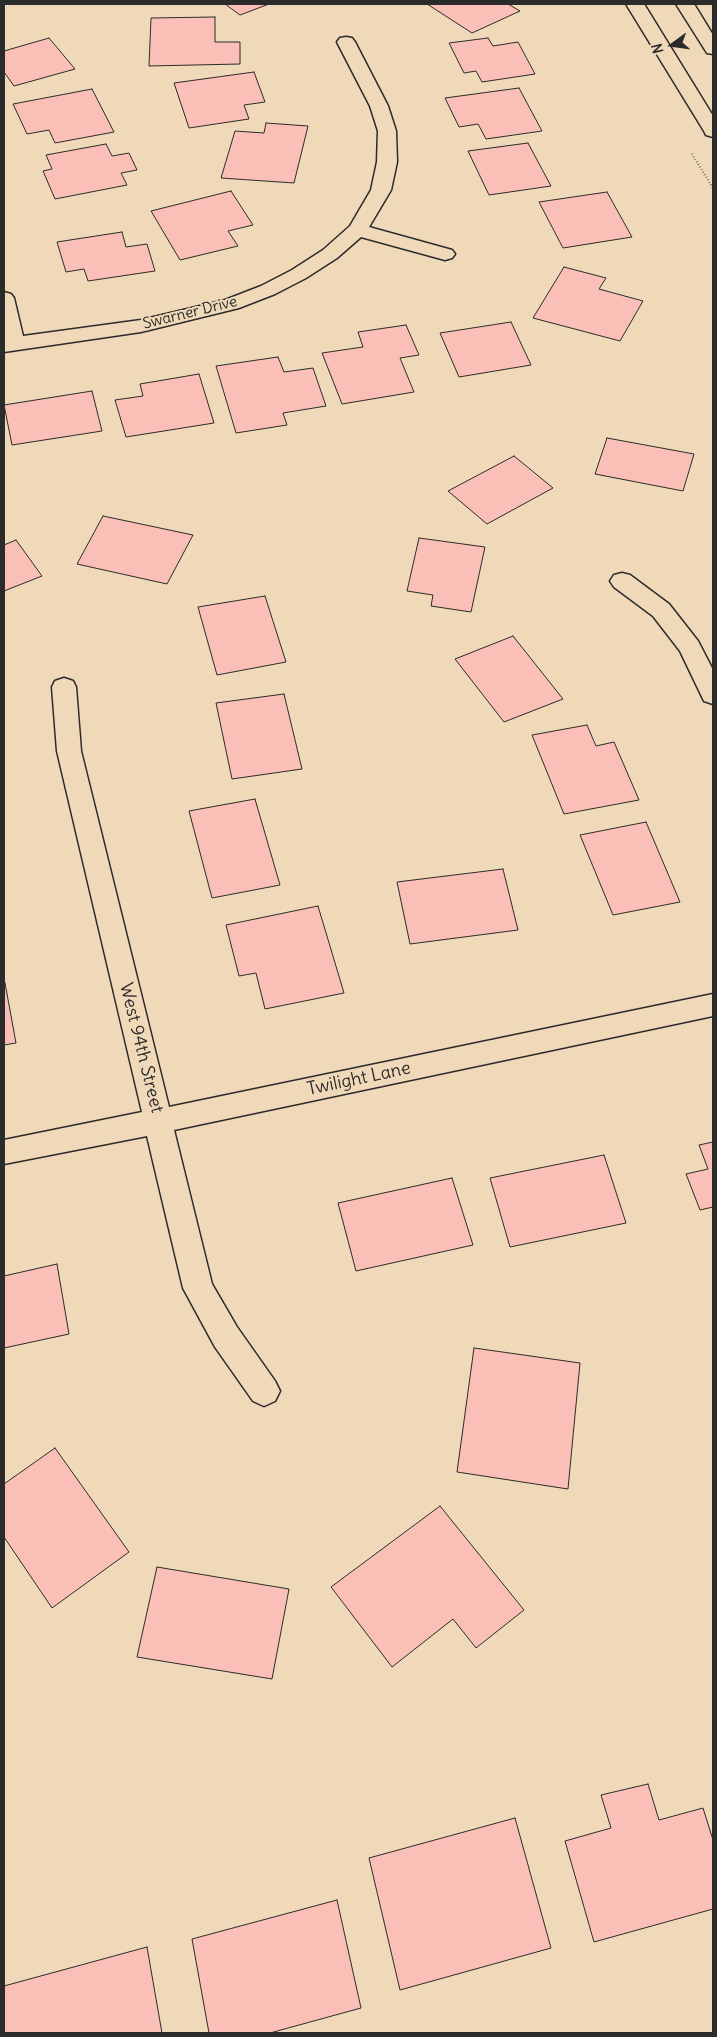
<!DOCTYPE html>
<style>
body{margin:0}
#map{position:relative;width:717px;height:2037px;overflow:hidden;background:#f0d9b9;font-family:Delius,sans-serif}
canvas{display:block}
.frame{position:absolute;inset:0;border:5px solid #2b2b2b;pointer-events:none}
.north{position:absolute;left:647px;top:20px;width:50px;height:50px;-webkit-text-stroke:4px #f0d9b9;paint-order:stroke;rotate:256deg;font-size:14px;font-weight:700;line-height:20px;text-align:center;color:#2b2b2b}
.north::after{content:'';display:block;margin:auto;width:18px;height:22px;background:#2b2b2b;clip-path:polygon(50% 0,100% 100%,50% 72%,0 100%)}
</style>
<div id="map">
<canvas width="717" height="2037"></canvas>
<div class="frame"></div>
<div class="north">N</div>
</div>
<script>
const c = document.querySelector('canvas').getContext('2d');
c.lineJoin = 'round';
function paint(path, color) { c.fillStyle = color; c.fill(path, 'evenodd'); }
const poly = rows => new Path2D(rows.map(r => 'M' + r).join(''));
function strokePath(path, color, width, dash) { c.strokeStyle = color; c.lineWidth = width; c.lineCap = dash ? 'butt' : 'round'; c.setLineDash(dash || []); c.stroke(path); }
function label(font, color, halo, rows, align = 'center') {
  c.font = font + ' Delius,sans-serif'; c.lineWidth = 4; c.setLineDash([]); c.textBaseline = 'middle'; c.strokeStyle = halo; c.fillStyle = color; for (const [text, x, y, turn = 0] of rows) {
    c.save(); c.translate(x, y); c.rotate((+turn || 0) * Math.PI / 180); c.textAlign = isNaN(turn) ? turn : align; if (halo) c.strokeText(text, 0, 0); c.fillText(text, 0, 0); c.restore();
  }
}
const building = poly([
 [225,4,269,4,240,15,225,4],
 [427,4,508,4,520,11,472,33,427,4],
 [215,17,215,42,240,42,240,64,149,66,151,18,215,17],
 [49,38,75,69,14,86,4,72,4,51,49,38],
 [488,38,493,46,518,42,535,74,482,82,476,71,464,73,449,43,488,38],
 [254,72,265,102,244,105,249,119,189,128,174,83,254,72],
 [519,88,542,131,486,139,478,124,459,127,445,98,519,88],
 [92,89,114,132,55,143,49,130,27,134,13,104,92,89],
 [266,123,308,126,294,183,221,178,235,131,264,133,266,123],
 [528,143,551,186,489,195,468,151,528,143],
 [106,144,112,156,129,153,137,170,121,173,127,185,55,199,43,171,52,169,46,155,106,144],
 [231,191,253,225,228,231,238,246,180,260,151,211,231,191],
 [607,192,632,237,563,248,539,202,607,192],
 [122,232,126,247,147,244,155,271,88,281,84,269,66,272,57,242,122,232],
 [564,267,606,278,599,289,643,301,620,341,533,318,564,267],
 [511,322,531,365,459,377,440,333,511,322],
 [406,325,419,355,400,358,414,392,342,404,322,353,363,347,358,332,406,325],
 [278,357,284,372,313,368,326,406,283,413,287,425,236,433,216,366,278,357],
 [199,374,214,423,126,437,115,400,143,396,140,384,199,374],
 [92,391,102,431,12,445,4,405,92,391],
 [607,438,694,454,683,491,595,474,607,438],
 [514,456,553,488,487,524,448,491,514,456],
 [103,516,193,535,167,584,77,564,103,516],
 [419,538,485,547,471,612,431,606,433,595,407,591,419,538],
 [16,540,42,576,4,591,4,545,16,540],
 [265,596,286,662,217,675,198,607,265,596],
 [513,636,563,699,504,722,455,659,513,636],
 [284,694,302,769,232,779,216,703,284,694],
 [587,725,596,746,614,742,639,800,564,814,532,735,587,725],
 [255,799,280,885,212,898,189,811,255,799],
 [646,822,680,902,613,915,580,835,646,822],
 [503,869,518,930,410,944,397,882,503,869],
 [318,906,344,993,265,1009,256,973,239,976,226,925,318,906],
 [5,983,16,1043,4,1045,4,984,5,983],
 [713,1142,713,1207,700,1210,686,1174,708,1169,699,1145,713,1142],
 [604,1155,626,1223,510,1247,490,1178,604,1155],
 [452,1178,473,1245,356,1271,338,1203,452,1178],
 [57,1264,69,1334,4,1348,4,1276,57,1264],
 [474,1348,580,1363,568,1489,457,1472,474,1348],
 [55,1448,129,1552,52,1608,4,1537,4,1484,55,1448],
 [440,1506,524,1610,476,1648,453,1619,392,1667,331,1587,440,1506],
 [157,1567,289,1589,272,1679,137,1657,157,1567],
 [648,1784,659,1820,703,1808,713,1840,713,1909,594,1942,565,1841,611,1828,601,1795,648,1784],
 [515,1818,551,1948,400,1990,369,1858,515,1818],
 [337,1900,361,2008,270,2033,209,2033,192,1939,337,1900],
 [147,1947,162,2033,4,2033,4,1986,147,1947]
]);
paint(building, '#fabfb6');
strokePath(building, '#2b2b2b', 1);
const minor = poly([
 [346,37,352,38,355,42,388,106,396,131,397,162,391,190,369,227,452,250,455,254,452,258,445,260,361,237,337,258,306,278,275,294,239,308,141,332,4,352,4,292,11,294,14,298,23,336,141,320,225,300,261,286,292,270,323,250,350,226,371,190,377,162,378,131,370,106,337,42,340,38,346,37],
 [622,573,630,575,669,604,698,641,713,670,713,704,704,701,680,651,653,616,614,587,610,581,614,575,622,573],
 [64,678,73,681,76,687,81,751,169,1107,713,994,713,1016,174,1130,212,1284,237,1327,275,1381,280,1391,275,1401,264,1406,253,1401,215,1347,183,1288,147,1136,4,1164,4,1140,142,1112,57,751,52,687,55,681,64,678]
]);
const secondary = poly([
 [626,4,644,4,713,116,713,137,706,135,704,131,626,4],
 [676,4,694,4,713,35,713,54,707,53,676,4]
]);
strokePath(minor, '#2b2b2b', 3);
strokePath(secondary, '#2b2b2b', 3);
strokePath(poly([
 [692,154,713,188]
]), '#2b2b2b', 2.5, [0.5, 2.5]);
paint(minor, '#f0d9b9');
paint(secondary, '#f0d9b9');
label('15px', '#2b2b2b', '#f0d9b9', [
 ["Swarner Drive",190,313,-14]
]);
label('18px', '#2b2b2b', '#f0d9b9', [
 ["West 94th Street",141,1048,76],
 ["Twilight Lane",359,1079,-12]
]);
</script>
